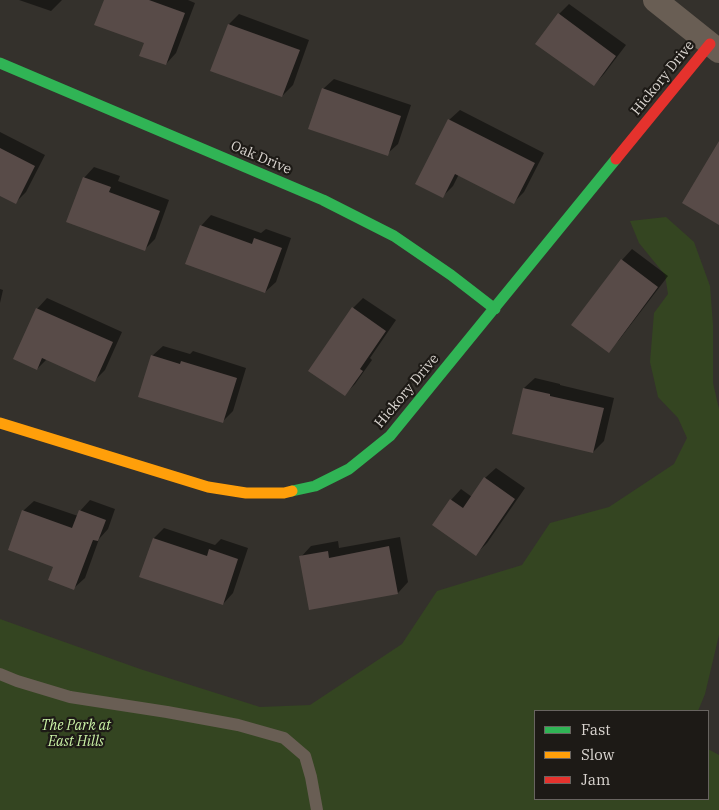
<!DOCTYPE html>
<style>
body{margin:0}
#map{position:relative;width:719px;height:810px;overflow:hidden;background:#34312c;font-family:"IBM Plex Serif",serif}
canvas{display:block}
.legend{position:absolute;left:534px;top:710px;width:175px;height:90px;box-sizing:border-box;background:#1d1a16;border:1px solid #686460;margin:0;padding:6px 9px;list-style:none;font-size:15px;color:#d9d4cf}
.legend li{display:flex;align-items:center;gap:10px;height:25px}
.legend b{width:25px;border:1px solid #686460}
</style>
<div id="map">
<canvas width="719" height="810"></canvas>
<ul class="legend">
<li><b style="height:6px;background:#30b455"></b>Fast</li>
<li><b style="height:6px;background:#ff9f0a"></b>Slow</li>
<li><b style="height:6px;background:#e5322d"></b>Jam</li>
</ul>
</div>
<script>
const c = document.querySelector('canvas').getContext('2d');
c.lineJoin = 'round';
function paint(path, color) { c.fillStyle = color; c.fill(path, 'evenodd'); }
const poly = rows => new Path2D(rows.map(r => 'M' + r).join(''));
function strokePath(path, color, width, dash) { c.strokeStyle = color; c.lineWidth = width; c.lineCap = dash ? 'butt' : 'round'; c.setLineDash(dash || []); c.stroke(path); }
function label(font, color, halo, rows, align = 'center') {
  c.font = font + ' "IBM Plex Serif",serif'; c.lineWidth = 4.5; c.setLineDash([]); c.textBaseline = 'middle'; c.strokeStyle = halo; c.fillStyle = color; for (const [text, x, y, turn = 0] of rows) {
    c.save(); c.translate(x, y); c.rotate((+turn || 0) * Math.PI / 180); c.textAlign = isNaN(turn) ? turn : align; if (halo) c.strokeText(text, 0, 0); c.fillText(text, 0, 0); c.restore();
  }
}
paint(poly([
 [666,217,694,242,710,286,713,325,713,383,719,409,719,635,705,694,698,711,535,711,535,799,708,799,708,749,719,755,719,810,0,810,0,619,140,669,260,707,310,705,402,644,437,591,522,565,550,523,609,507,674,464,687,438,678,418,658,397,650,362,654,313,668,294,665,275,639,243,630,221]
]), '#344521');
paint(poly([
 [19,0,62,0,51,11],
 [105,0,188,0,195,3,176,53,166,64],
 [569,4,626,45,604,74,594,85,559,14],
 [239,14,309,40,293,85,282,96,229,24],
 [334,79,411,105,398,144,387,154,323,89],
 [460,110,544,153,524,192,514,202,459,174,453,186,443,196,449,120],
 [0,132,45,155,26,192,16,202,0,194],
 [94,167,120,176,118,181,169,200,155,239,145,249,84,178],
 [211,215,261,233,266,229,291,238,276,282,265,292,201,226],
 [632,249,668,276,619,340,609,351,622,260],
 [0,289,3,290,0,303],
 [47,298,122,332,105,370,95,380,47,359,37,369,37,309],
 [363,298,396,320,370,358,372,360,355,384,345,394,353,308],
 [163,346,190,354,193,351,246,368,233,411,222,422,152,356],
 [535,378,560,384,560,385,614,398,604,441,593,452,524,388],
 [496,468,525,488,487,543,476,554,451,500,461,489,472,497,485,478],
 [90,500,115,509,108,529,99,539,85,578,74,588,55,566,23,511,34,501,78,516,80,511],
 [164,528,215,545,221,539,248,548,233,593,223,604,141,576,154,538],
 [400,537,408,582,398,593,301,557,311,546,338,541,339,548]
]), '#0007');
paint(poly([
 [104,0,149,0,185,13,166,65,139,56,144,43,94,25],
 [558,13,616,56,594,86,535,44],
 [228,24,300,50,282,97,210,71],
 [322,88,401,116,388,156,308,129],
 [448,119,535,163,514,204,455,174,443,198,415,184],
 [719,141,719,225,682,203],
 [0,148,35,166,16,204,0,196],
 [83,177,111,187,109,192,160,211,145,251,66,222],
 [200,225,252,244,254,238,282,248,265,293,185,264],
 [621,259,658,287,609,353,571,325],
 [352,307,386,331,360,369,363,371,345,396,308,371],
 [36,308,113,342,95,382,42,358,37,370,13,359],
 [151,355,180,364,181,361,237,378,223,423,138,397],
 [523,388,550,394,550,396,604,408,593,453,512,434],
 [484,477,515,499,476,556,432,525,450,499,463,508],
 [22,510,72,528,79,510,106,520,98,541,93,540,74,590,48,580,53,567,8,550],
 [153,538,207,556,209,549,238,559,223,605,139,577],
 [389,546,398,594,309,610,299,556,328,551,329,558]
]), '#584b48');
strokePath(poly([
 [0,674,17,681,70,697,167,712,238,725,284,738,305,756,311,777,317,810]
]), '#695e54', 12);
strokePath(poly([
 [655,0,719,51]
]), '#695e54', 24);
strokePath(poly([
 [0,63,323,200,394,236,451,275,495,309],
 [292,491,315,486,349,469,390,436,616,159]
]), '#30b455', 11);
strokePath(poly([
 [0,423,208,487,246,493,284,493,292,491]
]), '#ff9f0a', 11);
strokePath(poly([
 [616,159,710,44]
]), '#e5322d', 11);
label('14px', '#d9d4cf', '#1d1a16', [
 ["Hickory Drive",663,78,-51],
 ["Oak Drive",261,158,23],
 ["Hickory Drive",407,391,-50]
]);
label('italic 14px', '#caf2a6', '#1d1a16', [
 ["The Park at",76,726],
 ["East Hills",76,742]
]);
</script>
